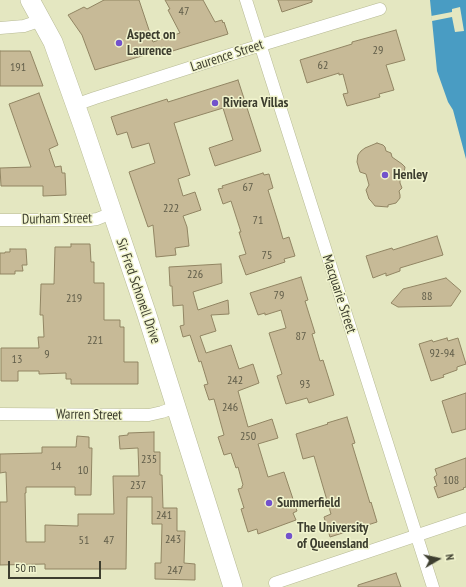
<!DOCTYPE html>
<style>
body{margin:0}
#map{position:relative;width:466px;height:587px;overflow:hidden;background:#e4e7c1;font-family:"PT Sans Narrow",sans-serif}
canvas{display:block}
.north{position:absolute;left:418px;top:539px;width:40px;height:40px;-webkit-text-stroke:3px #f1f4ce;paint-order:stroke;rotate:81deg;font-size:11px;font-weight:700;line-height:16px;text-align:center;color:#3d3e2f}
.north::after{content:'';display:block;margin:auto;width:14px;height:18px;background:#3d3e2f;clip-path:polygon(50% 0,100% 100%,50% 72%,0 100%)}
.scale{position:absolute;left:8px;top:561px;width:93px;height:18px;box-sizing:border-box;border:2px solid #3d3e2f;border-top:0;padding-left:5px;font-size:12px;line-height:14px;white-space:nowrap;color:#3d3e2f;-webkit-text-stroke:3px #f1f4ce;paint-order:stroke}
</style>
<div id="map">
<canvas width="466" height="587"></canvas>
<div class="north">N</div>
<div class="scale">50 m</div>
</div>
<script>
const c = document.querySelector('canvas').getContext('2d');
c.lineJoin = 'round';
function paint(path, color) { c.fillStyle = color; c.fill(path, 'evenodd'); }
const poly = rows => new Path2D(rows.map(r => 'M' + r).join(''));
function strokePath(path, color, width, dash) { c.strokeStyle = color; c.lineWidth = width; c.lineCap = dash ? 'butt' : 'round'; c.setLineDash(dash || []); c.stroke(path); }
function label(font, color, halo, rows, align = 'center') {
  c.font = font + ' "PT Sans Narrow",sans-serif'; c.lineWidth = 3; c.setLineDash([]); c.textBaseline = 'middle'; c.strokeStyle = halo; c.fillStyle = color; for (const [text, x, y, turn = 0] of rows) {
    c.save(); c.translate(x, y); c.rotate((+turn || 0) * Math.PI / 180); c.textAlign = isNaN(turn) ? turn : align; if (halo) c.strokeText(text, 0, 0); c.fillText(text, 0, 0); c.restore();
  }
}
paint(poly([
 [430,0,466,0,466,159,453,110,448,102,437,71]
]), '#499cc3');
paint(poly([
 [460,7,464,31,455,32,452,17,432,21,431,16,452,12,452,9]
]), '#e4e7c1');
const building = poly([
 [104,0,139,0,153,42,180,33,168,10,170,9,165,0,203,0,215,22,222,20,223,23,224,22,228,34,166,53,165,49,95,70,82,35,68,15,84,7,87,9,104,0],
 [278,0,312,0,312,2,282,12,278,0],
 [396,30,405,60,386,65,394,90,379,94,380,97,347,106,343,94,348,93,343,74,339,75,339,73,307,83,300,60,352,44,352,42,396,30],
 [0,51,30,51,43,86,0,86,0,51],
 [238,80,261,151,215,166,209,148,233,140,223,108,174,123,190,175,178,179,183,196,195,192,201,210,183,216,187,227,189,246,175,248,176,255,156,257,153,225,148,227,129,172,155,163,149,143,132,148,127,132,117,135,111,117,167,99,168,102,238,80],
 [39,93,58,145,49,149,55,167,61,166,62,173,65,173,66,195,43,196,43,186,1,186,0,168,31,167,9,104,39,93],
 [377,143,383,145,385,147,386,151,391,153,392,157,402,164,405,167,404,173,400,179,400,183,402,188,399,191,400,195,400,198,396,203,388,205,388,207,375,206,371,201,369,199,366,190,369,185,366,174,360,172,357,162,358,155,361,151,365,148,377,143],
 [263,173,264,175,269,174,273,188,268,190,279,225,283,239,289,237,295,256,284,259,285,262,246,275,239,256,246,254,239,232,241,232,231,201,223,204,218,189,223,188,222,186,263,173],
 [437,236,443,255,400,268,400,271,386,276,386,273,373,278,366,256,392,248,393,250,437,236],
 [71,244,90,244,91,262,94,262,94,283,104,283,104,320,120,320,120,327,124,327,124,362,138,362,138,384,71,384,71,379,66,379,66,373,39,374,39,371,18,371,18,381,1,381,1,348,39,348,38,337,44,337,43,315,40,315,41,284,54,284,55,247,71,247,71,244],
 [10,249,26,249,27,265,22,265,23,271,15,271,15,274,0,274,0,253,5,253,5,252,10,252,10,249],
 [221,264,222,283,193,292,198,310,228,300,229,314,211,315,216,331,200,336,206,353,231,345,239,369,253,364,259,383,238,391,248,427,272,419,278,438,258,444,268,477,284,472,297,511,293,513,296,520,258,534,257,529,248,532,241,509,244,508,238,489,242,488,242,486,243,485,238,467,236,468,231,453,224,455,218,437,224,435,214,399,209,400,204,385,208,384,201,361,199,362,190,335,183,337,180,326,184,325,183,305,173,306,172,286,170,286,169,267,221,264],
 [301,277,308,300,305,301,315,333,312,334,320,361,323,360,334,395,309,403,307,398,286,404,277,376,282,374,269,333,286,328,281,310,265,315,265,313,258,315,250,293,301,277],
 [446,278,461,291,451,306,398,307,391,303,403,289,446,278],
 [447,338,448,341,458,338,466,364,457,367,457,370,443,375,444,377,431,381,419,344,432,340,433,342,447,338],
 [466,393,466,429,452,433,442,401,466,393],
 [347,417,355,443,352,444,370,503,371,502,377,522,330,537,324,517,331,514,314,456,303,459,296,434,328,424,327,423,347,417],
 [154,432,154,452,160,452,160,475,162,475,163,508,177,508,177,531,185,531,184,563,195,564,195,580,155,579,155,563,161,563,162,524,152,524,152,497,127,497,126,569,45,569,45,564,0,565,0,502,7,502,6,472,0,473,0,454,42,453,42,447,76,447,77,436,89,437,89,448,92,448,91,495,75,495,75,487,26,487,26,493,25,493,26,542,45,542,45,525,78,526,78,514,114,514,113,476,139,476,138,448,120,449,119,436,128,435,128,433,154,432],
 [466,458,466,487,463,488,464,489,438,498,434,487,437,486,434,477,437,475,435,469,466,458],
 [396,573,401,587,358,587,358,585,396,573]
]);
paint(building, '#c7ba97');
strokePath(building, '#918563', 1);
const street = poly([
 [246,0,433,587],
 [0,28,24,26,42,20],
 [75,105,95,98,245,50,380,9],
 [0,220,90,220,97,219,112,213],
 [0,414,149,415,162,412,176,407],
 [275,583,466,519]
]);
const primary = poly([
 [30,0,53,42,83,126,146,312,233,587]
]);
strokePath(street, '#b7ba95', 13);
strokePath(primary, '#b7ba95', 20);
strokePath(street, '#fff', 12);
strokePath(primary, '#fff', 19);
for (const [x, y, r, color] of [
 [119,43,4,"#7252cc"],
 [215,103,4,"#7252cc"],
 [385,175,4,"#7252cc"],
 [269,503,4,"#7252cc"],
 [289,536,4,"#7252cc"]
]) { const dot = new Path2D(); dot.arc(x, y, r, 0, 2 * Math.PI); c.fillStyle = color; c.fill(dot); strokePath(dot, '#f1f4ce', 1.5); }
label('12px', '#605d49', null, [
 ["47",184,12],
 ["29",378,51],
 ["62",323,66],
 ["191",18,68],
 ["67",248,188],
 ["222",171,209],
 ["71",258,221],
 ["75",267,256],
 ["226",195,275],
 ["79",279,296],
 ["88",427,297],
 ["219",74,299],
 ["87",301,337],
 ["221",95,341],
 ["92-94",442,354],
 ["9",47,355],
 ["13",17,360],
 ["242",235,381],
 ["93",305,385],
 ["246",230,408],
 ["250",248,437],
 ["235",149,460],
 ["14",56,467],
 ["10",83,471],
 ["108",451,481],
 ["237",138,486],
 ["241",164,516],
 ["243",173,540],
 ["51",84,541],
 ["47",109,541],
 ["247",175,571]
]);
label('bold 14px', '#3d3e2f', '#f1f4ce', [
 ["Aspect on",127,35],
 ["Laurence",127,51],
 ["Riviera Villas",223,103],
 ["Henley",393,175],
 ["Summerfield",277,503],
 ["The University",297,528],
 ["of Queensland",297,544]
], 'left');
label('14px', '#3d3e2f', '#f1f4ce', [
 ["Laurence Street",227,56,-18],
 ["Durham Street",57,219,-1],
 ["Sir Fred Schonell Drive",138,291,71],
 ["Macquarie Street",339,294,72],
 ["Warren Street",89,415,1]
]);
</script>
